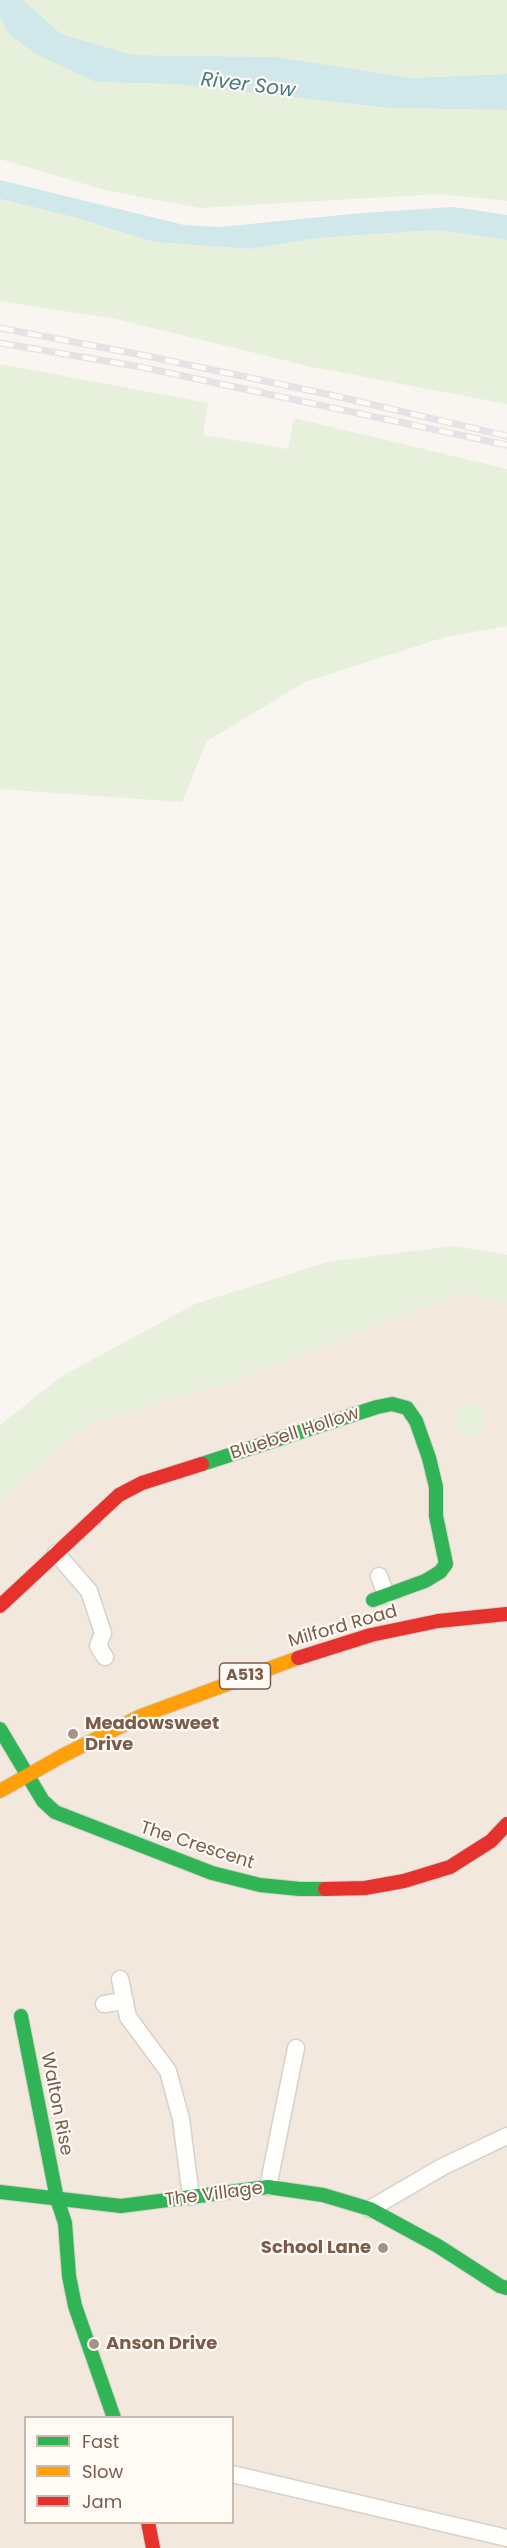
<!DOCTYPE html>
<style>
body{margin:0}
#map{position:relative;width:507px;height:2548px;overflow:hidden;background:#f9f5f0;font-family:Poppins,sans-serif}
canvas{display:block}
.legend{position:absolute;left:24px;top:2416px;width:210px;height:108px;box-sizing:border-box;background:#fffaf3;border:2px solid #cabbb1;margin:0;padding:8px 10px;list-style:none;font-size:18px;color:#7a5c4d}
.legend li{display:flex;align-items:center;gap:12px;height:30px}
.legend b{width:30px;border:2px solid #cabbb1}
</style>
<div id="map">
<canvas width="507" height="2548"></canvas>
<ul class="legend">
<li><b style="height:8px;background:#30b455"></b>Fast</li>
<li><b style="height:8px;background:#ff9f0a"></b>Slow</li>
<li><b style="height:8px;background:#e5322d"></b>Jam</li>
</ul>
</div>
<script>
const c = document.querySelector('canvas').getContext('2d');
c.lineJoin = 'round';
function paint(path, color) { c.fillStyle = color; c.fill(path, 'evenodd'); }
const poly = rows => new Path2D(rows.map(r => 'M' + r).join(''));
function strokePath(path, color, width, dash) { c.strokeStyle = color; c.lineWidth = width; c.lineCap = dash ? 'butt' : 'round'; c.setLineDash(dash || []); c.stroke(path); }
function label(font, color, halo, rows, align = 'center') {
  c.font = font + ' Poppins,sans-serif'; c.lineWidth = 4.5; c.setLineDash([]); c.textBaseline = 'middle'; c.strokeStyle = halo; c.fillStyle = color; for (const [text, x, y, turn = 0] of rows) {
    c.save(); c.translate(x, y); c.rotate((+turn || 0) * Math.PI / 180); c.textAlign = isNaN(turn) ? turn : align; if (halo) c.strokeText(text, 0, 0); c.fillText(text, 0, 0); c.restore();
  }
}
paint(poly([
 [460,1293,507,1305,507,2548,0,2548,0,1500,88,1424,239,1379],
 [26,2418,232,2418,232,2522,26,2522]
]), '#f2e8de');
paint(poly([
 [23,0,507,0,507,74,411,78,277,57,133,55,61,34],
 [0,17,8,33,96,82,174,84,388,108,507,110,507,201,439,194,199,208,105,190,0,159],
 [0,199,73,217,154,242,250,249,317,238,437,230,507,240,507,404,312,367,116,319,0,301],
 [0,364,208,403,203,435,288,449,294,418,507,469,507,626,445,637,305,682,207,741,182,802,0,789],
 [454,1246,507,1255,507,1305,460,1293,239,1379,88,1424,0,1500,0,1425,62,1376,195,1304,328,1262],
 '453 1420a16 16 0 1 1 32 0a16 16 0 1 1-32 0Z'
]), '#e7f0db');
paint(poly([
 [0,0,23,0,61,34,133,55,277,57,411,78,507,74,507,110,388,108,174,84,96,82,36,54,8,33,0,17],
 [0,180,184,225,220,227,362,213,453,207,507,215,507,240,437,230,317,238,250,249,154,242,73,217,0,199]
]), '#d0e8ea');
const street = poly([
 [56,1553,89,1591,103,1633,98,1646,105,1657],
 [379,1576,386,1595],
 [120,1979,128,2017,168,2071,181,2119,191,2197],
 [104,2004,125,2001],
 [268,2187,296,2048],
 [370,2209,442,2167,507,2136],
 [232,2474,507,2538]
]);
const fast = poly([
 [202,1464,377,1407,392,1404,407,1408,416,1421,429,1458,436,1487,436,1516,446,1564,440,1572,425,1581,373,1600],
 [0,1729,43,1801,55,1812,212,1873,260,1885,300,1889,325,1889],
 [21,2016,57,2199,65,2223,69,2276,75,2306,114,2418],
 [0,2192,121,2206,268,2187,323,2195,370,2209,438,2246,500,2286,507,2288]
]);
const slow = poly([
 [0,1791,62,1756,141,1716,298,1658]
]);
const jam = poly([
 [0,1606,119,1495,142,1483,202,1464],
 [298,1658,371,1635,438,1621,507,1614],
 [325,1889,365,1888,404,1881,450,1867,491,1841,507,1824],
 [148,2522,153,2548]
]);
strokePath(street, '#d7d1cb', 19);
strokePath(fast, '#d9d2cb', 16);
strokePath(slow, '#d9d2cb', 16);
strokePath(jam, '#d9d2cb', 16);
strokePath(street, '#fefefd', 16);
strokePath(fast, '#30b455', 14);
strokePath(slow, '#ff9f0a', 14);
strokePath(jam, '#e5322d', 14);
const rail = poly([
 [0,328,142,355,331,395,507,436],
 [0,343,141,367,507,445]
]);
strokePath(rail, '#e6e3e7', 7);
strokePath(rail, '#fffaf3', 4.5, [14]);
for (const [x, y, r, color] of [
 [73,1734,6,"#a69286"],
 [383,2248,6,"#a69286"],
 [94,2344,6,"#a69286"]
]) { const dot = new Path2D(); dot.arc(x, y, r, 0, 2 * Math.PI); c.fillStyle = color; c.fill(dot); strokePath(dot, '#fffaf3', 2); }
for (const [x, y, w] of [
 [245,1676,51]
]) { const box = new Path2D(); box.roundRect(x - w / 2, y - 13, w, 26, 4.5); c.fillStyle = '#fffaf3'; c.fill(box); strokePath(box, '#7a5c4d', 1.5); }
label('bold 16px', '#7a5c4d', null, [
 ["A513",245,1676]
]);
label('18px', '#7a5c4d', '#fffaf3', [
 ["Bluebell Hollow",295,1434,-18],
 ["Milford Road",343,1627,-16],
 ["The Crescent",197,1846,18],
 ["Walton Rise",56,2104,79],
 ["The Village",214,2195,-7]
]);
label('bold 18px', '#7a5c4d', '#fffaf3', [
 ["Meadowsweet",85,1724],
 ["Drive",85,1745],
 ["School Lane",371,2248,"right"],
 ["Anson Drive",106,2344]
], 'left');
label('italic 20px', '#437c86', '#fffaf3', [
 ["River Sow",248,86,7]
]);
</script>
